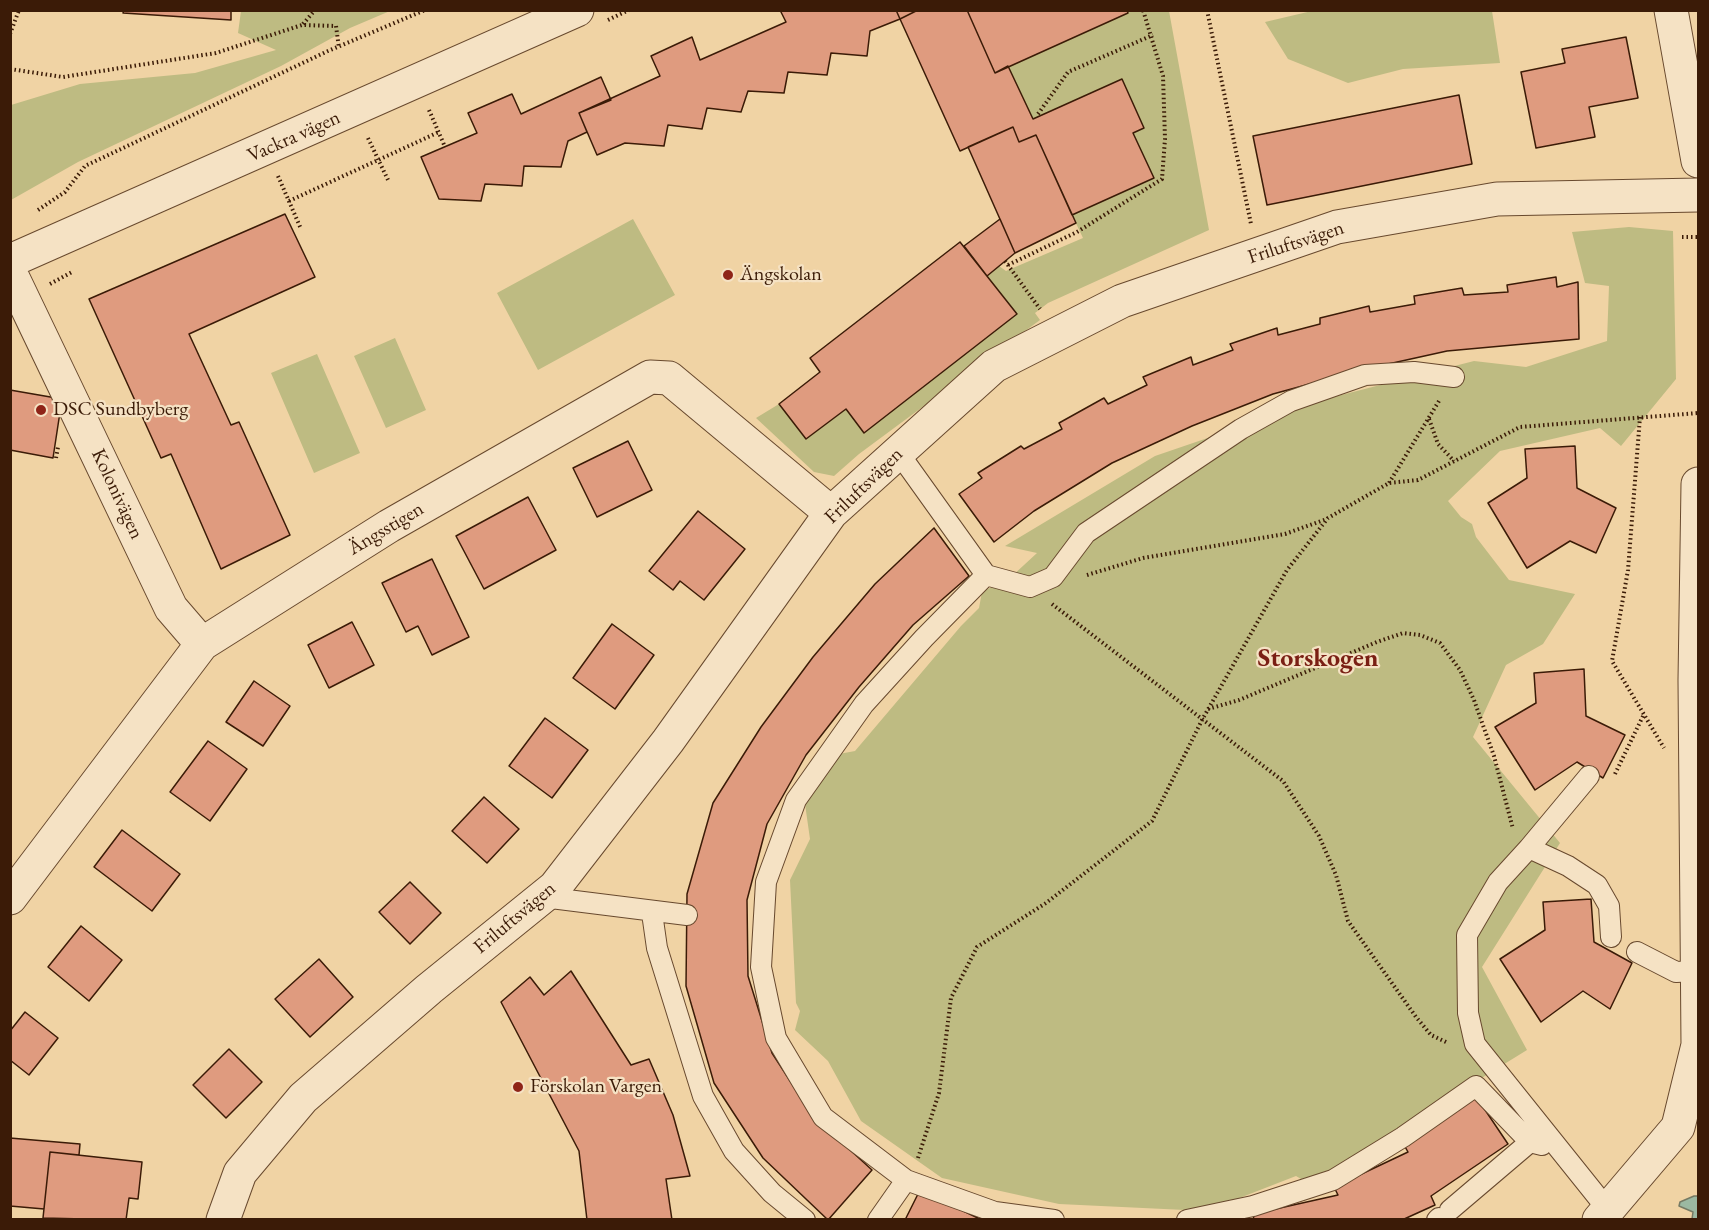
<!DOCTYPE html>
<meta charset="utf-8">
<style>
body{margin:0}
#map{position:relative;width:1709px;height:1230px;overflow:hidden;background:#f0d3a4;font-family:"EB Garamond",serif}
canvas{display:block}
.frame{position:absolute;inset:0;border:12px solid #3b1b07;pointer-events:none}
</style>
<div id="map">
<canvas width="1709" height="1230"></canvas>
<div class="frame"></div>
</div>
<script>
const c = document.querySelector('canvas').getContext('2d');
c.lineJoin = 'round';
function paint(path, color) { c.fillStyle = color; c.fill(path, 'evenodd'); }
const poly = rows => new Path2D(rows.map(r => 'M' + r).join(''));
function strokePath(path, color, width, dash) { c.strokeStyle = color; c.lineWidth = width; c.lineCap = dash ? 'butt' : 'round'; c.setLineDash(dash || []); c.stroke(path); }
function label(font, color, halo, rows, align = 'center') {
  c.font = font + ' "EB Garamond",serif'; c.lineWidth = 4.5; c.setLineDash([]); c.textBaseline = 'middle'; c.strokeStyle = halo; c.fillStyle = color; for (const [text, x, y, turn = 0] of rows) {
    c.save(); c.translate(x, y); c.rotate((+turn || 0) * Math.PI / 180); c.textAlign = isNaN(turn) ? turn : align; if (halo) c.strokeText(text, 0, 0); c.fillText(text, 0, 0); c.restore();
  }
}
paint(poly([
 [1316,10,1492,11,1500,63,1403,69,1348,83,1288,59,1265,22],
 [241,11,390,11,350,28,281,66,78,162,11,200,11,105,80,84,195,73,276,50,238,33],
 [1127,11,1169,11,1209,230,1048,303,1035,313,1040,320,859,454,834,476,814,472,756,418,779,404,806,439,846,409,864,432,1016,314,987,276,999,266,1006,271,1083,238,1072,215,1153,178,1133,133,1033,119,1008,66,1128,13],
 [633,219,675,295,538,370,497,293],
 [1629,227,1673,231,1676,379,1621,446,1600,428,1500,451,1448,501,1461,517,1472,524,1476,537,1509,580,1575,594,1543,644,1506,665,1473,737,1560,843,1482,967,1527,1050,1383,1139,1313,1186,1296,1176,1206,1211,1059,1204,942,1178,861,1121,828,1061,795,1030,800,1011,796,1003,790,880,810,839,805,804,839,754,855,751,961,626,979,608,982,592,1011,577,1037,553,1005,546,1155,456,1310,403,1474,361,1526,367,1607,341,1609,286,1585,283,1572,232],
 [395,338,426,410,386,428,354,356],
 [317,354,360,453,314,473,271,373]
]), '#bebb82');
const water = poly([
 [1694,1196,1698,1196,1698,1219,1692,1219,1693,1212,1679,1206,1680,1202,1694,1196]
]);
paint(water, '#9bb9a2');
strokePath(water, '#757a64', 1.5);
const building = poly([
 [124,10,231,10,231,20,123,13,124,10],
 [780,10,896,10,900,19,870,31,867,56,831,53,827,75,788,72,784,93,748,91,741,112,707,108,702,129,668,125,664,146,625,143,597,155,579,113,660,76,651,56,692,37,700,60,786,22,780,10],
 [896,10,918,10,900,19,896,10],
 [918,10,967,10,995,73,1008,66,1033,119,1122,79,1144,128,1133,133,1154,178,1072,215,1036,135,1019,142,1013,127,960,151,900,19,918,10],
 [967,10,1127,10,1128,13,995,73,967,10],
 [1626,37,1638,98,1589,107,1595,137,1536,148,1521,72,1565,63,1562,49,1626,37],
 [601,77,611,100,579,113,587,132,568,141,561,167,524,166,522,186,485,184,481,201,439,199,421,157,477,133,468,113,512,94,521,114,601,77],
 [1459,95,1472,164,1267,205,1253,136,1459,95],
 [1013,127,1019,142,1036,135,1076,223,1015,253,968,147,1013,127],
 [285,214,315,277,189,334,231,425,239,422,290,535,221,569,171,454,161,458,89,299,285,214],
 [1000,219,1015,253,987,276,964,246,1000,219],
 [960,242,1017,314,864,433,846,409,806,439,779,404,820,372,810,358,960,242],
 [1556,277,1557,287,1578,282,1579,339,1447,351,1361,370,1273,394,1192,426,1112,463,1034,511,994,542,959,494,982,478,978,473,1021,446,1024,449,1062,429,1059,423,1104,398,1108,404,1147,385,1143,377,1191,357,1193,365,1233,350,1230,344,1277,328,1278,335,1320,324,1320,318,1369,306,1370,312,1415,304,1414,296,1462,288,1464,295,1508,292,1507,285,1556,277],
 [10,390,62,399,53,458,10,450,10,390],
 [628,441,652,490,597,517,573,468,628,441],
 [1575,446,1577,488,1616,508,1596,553,1570,541,1527,568,1488,503,1527,478,1525,449,1575,446],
 [528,497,556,550,484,589,456,536,528,497],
 [698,511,745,549,704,600,680,581,673,590,649,571,698,511],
 [934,528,969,576,913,625,859,687,806,755,767,824,747,900,748,976,772,1053,813,1116,872,1170,828,1220,763,1158,714,1083,686,986,687,894,713,803,761,727,813,657,875,584,934,528],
 [432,559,469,637,432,655,418,626,406,632,382,583,432,559],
 [352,622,374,665,329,688,308,645,352,622],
 [612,624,654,655,615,709,573,678,612,624],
 [1584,669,1586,716,1625,735,1603,778,1577,762,1535,790,1495,727,1536,703,1534,673,1584,669],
 [254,681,290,706,263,746,226,722,254,681],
 [545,718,588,750,552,798,509,766,545,718],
 [208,741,247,769,210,821,170,792,208,741],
 [484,797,519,829,487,863,452,831,484,797],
 [122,830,180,874,152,911,94,867,122,830],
 [410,882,441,913,410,944,379,912,410,882],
 [1591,899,1594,942,1632,963,1610,1009,1583,991,1541,1022,1500,959,1545,930,1543,902,1591,899],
 [81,926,122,960,89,1001,48,967,81,926],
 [319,959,353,997,310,1037,275,999,319,959],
 [571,971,631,1065,649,1059,673,1115,690,1176,666,1179,672,1220,587,1220,579,1151,501,1002,530,977,544,995,571,971],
 [25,1012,58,1038,29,1075,10,1060,10,1031,25,1012],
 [229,1049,262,1082,226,1118,193,1085,229,1049],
 [1473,1092,1508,1144,1431,1196,1435,1205,1402,1220,1254,1220,1253,1214,1338,1195,1334,1187,1408,1152,1404,1145,1473,1092],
 [10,1138,80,1144,79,1155,50,1152,44,1209,10,1206,10,1138],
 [50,1152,142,1162,138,1199,129,1198,126,1220,43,1218,50,1152],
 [920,1190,982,1220,905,1220,920,1190]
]);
paint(building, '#df9b7f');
strokePath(building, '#3b1b07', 1.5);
const lane = poly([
 [986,575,1030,587,1053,577,1086,533,1241,429,1291,401,1365,375,1414,372,1454,377],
 [1589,776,1529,848,1568,866,1597,885,1609,906,1611,937],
 [1529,848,1498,882,1467,935,1468,1013,1475,1044,1608,1210],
 [543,897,687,915],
 [652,913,657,948,703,1096,734,1151,772,1193,805,1220],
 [1637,952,1676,972,1696,971],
 [906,1180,995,1212,1054,1220],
 [1450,1210,1530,1142,1542,1145],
 [878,1220,906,1180,823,1117,776,1038,761,967,766,882,796,800,864,704,924,638,986,575,898,452],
 [1187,1220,1253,1206,1333,1180,1403,1137,1476,1086,1530,1142],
 [1437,1220,1439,1218]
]);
const street = poly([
 [1671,10,1698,161],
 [10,261,577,10],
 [10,272,171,608,202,644],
 [10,898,202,644,389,526,650,377,669,378,831,513],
 [223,1220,240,1173,303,1098,429,989,555,887,668,741,831,513,994,366,1122,301,1337,227,1497,199,1698,195],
 [1599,1220,1678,1127,1698,1045,1695,680,1698,484]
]);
strokePath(lane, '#68492e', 22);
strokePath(street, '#68492e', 35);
strokePath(poly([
 [1207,10,1251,224],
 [608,20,629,10],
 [303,24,315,10],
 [10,34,19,10],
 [10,69,63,77,216,53,302,25,336,26,339,48],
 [429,110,445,147],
 [1038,114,1068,72,1153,35],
 [368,138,388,180],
 [278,176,301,229],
 [289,201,439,132],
 [38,210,65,192,85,166,328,51,425,10],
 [1682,237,1698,237],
 [1005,261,1040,309],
 [1008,265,1077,232,1162,179,1165,139,1163,76,1143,10],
 [50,284,72,272],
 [1640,417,1628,570,1612,661,1664,748],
 [1429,419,1438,444,1454,461],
 [56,458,58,447],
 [1389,483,1439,401],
 [1087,575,1143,558,1285,534,1327,519],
 [1052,604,1283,781,1319,836,1336,875,1348,921,1416,1017,1431,1035,1448,1043],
 [1208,709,1239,700,1377,642,1403,633,1420,635,1440,643,1460,670,1474,700,1494,756,1513,829],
 [1615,774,1643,716],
 [918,1158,939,1093,951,998,977,947,1046,903,1152,821,1202,720,1287,570,1328,518,1389,483,1418,480,1520,427,1698,413]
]), '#3b1b07', 4, [1.5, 3]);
strokePath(lane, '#f5e2c4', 20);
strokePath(street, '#f5e2c4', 33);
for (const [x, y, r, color] of [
 [728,275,6,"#8f2418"],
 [41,410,6,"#8f2418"],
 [518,1087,6,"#8f2418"]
]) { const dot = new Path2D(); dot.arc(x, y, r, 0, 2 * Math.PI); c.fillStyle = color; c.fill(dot); strokePath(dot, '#f5e2c4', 2); }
label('20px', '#3b1b07', '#f5e2c4', [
 ["Vackra vägen",294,137,-24],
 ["Friluftsvägen",1296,243,-18],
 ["Friluftsvägen",864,486,-44],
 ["Kolonivägen",117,494,65],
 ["Ängsstigen",386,529,-31],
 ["Friluftsvägen",515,918,-40]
]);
label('20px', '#3b1b07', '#f5e2c4', [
 ["Ängskolan",740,275],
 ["DSC Sundbyberg",53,410],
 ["Förskolan Vargen",530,1087]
], 'left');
label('bold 26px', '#7a1f14', '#f5e2c4', [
 ["Storskogen",1318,659]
]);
</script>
